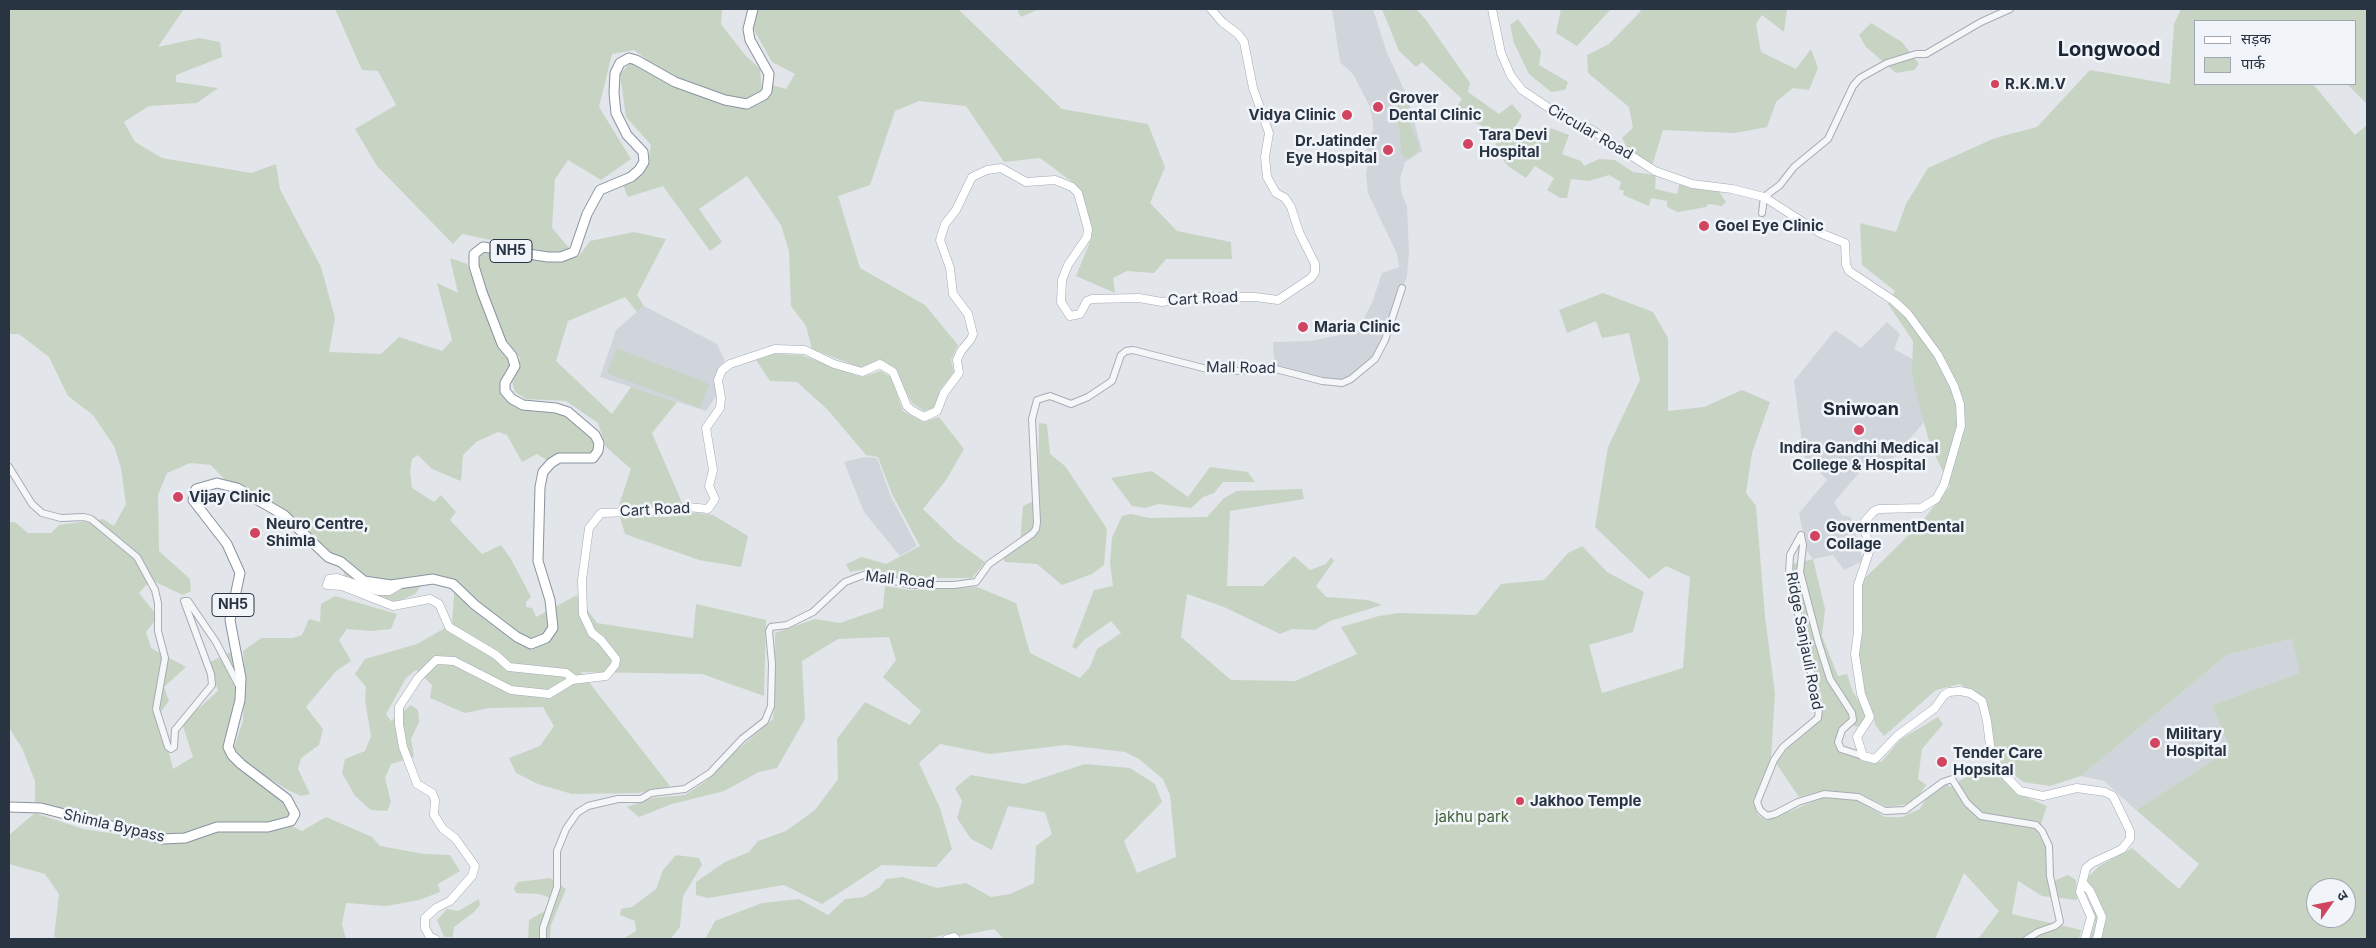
<!DOCTYPE html>
<meta charset="utf-8">
<style>
body{margin:0}
#map{position:relative;width:2376px;height:948px;overflow:hidden;background:#e2e5ea;font-family:Inter,"Noto Sans Devanagari",sans-serif}
canvas{display:block}
.frame{position:absolute;inset:0;border:10px solid #293443;pointer-events:none}
.legend{position:absolute;left:2194px;top:20px;width:162px;height:65px;box-sizing:border-box;background:#f1f4f8;border:1px solid #a1a7b0;margin:0;padding:6px 9px;list-style:none;font-size:15px;color:#293443}
.legend li{display:flex;align-items:center;gap:10px;height:25px}
.legend b{width:25px;border:1px solid #a1a7b0}
.north{position:absolute;left:2306px;top:878px;width:50px;height:50px;box-sizing:border-box;background:#f1f4f8;border:1px solid #a1a7b0;border-radius:50%;rotate:57deg;font-size:14px;font-weight:700;line-height:20px;text-align:center;color:#293443}
.north::after{content:'';display:block;margin:auto;width:18px;height:22px;background:#d14560;clip-path:polygon(50% 0,100% 100%,50% 72%,0 100%)}
</style>
<div id="map">
<canvas width="2376" height="948"></canvas>
<div class="frame"></div>
<ul class="legend">
<li><b style="height:6px;background:#fff"></b>सड़क</li>
<li><b style="height:14px;background:#c8d4c3"></b>पार्क</li>
</ul>
<div class="north">उ</div>
</div>
<script>
const c = document.querySelector('canvas').getContext('2d');
c.lineJoin = 'round';
function paint(path, color) { c.fillStyle = color; c.fill(path, 'evenodd'); }
const poly = rows => new Path2D(rows.map(r => 'M' + r).join(''));
function strokePath(path, color, width, dash) { c.strokeStyle = color; c.lineWidth = width; c.lineCap = dash ? 'butt' : 'round'; c.setLineDash(dash || []); c.stroke(path); }
function label(font, color, halo, rows, align = 'center') {
  c.font = font + ' Inter,sans-serif'; c.lineWidth = 5; c.setLineDash([]); c.textBaseline = 'middle'; c.strokeStyle = halo; c.fillStyle = color; for (const [text, x, y, turn = 0] of rows) {
    c.save(); c.translate(x, y); c.rotate((+turn || 0) * Math.PI / 180); c.textAlign = isNaN(turn) ? turn : align; if (halo) c.strokeText(text, 0, 0); c.fillText(text, 0, 0); c.restore();
  }
}
paint(poly([
 [1332,9,1373,9,1387,53,1408,98,1422,151,1405,162,1400,178,1401,191,1407,207,1409,253,1407,276,1392,325,1382,351,1351,382,1342,387,1275,372,1273,342,1312,341,1357,331,1372,303,1382,273,1399,267,1397,254,1368,193,1366,173,1369,158,1365,144,1373,131,1373,124,1370,107,1353,74,1340,62],
 [644,306,717,344,725,361,716,374,716,396,706,411,600,377,616,330],
 [1887,322,1900,334,1894,349,1927,367,1930,415,1889,463,1875,458,1871,459,1834,502,1842,515,1851,517,1863,561,1844,570,1833,555,1813,559,1807,551,1799,513,1827,480,1804,456,1794,381,1835,330,1861,348],
 [865,457,877,458,891,497,917,546,900,556,864,512,844,462],
 [2292,639,2301,673,2212,705,2230,749,2136,810,2104,781,2081,776,2227,655]
]), '#d0d5dc');
paint(poly([
 [9,9,184,9,158,47,199,38,220,42,222,57,176,75,176,82,218,88,197,103,149,106,124,122,135,142,162,158,251,173,276,164,280,189,321,267,335,318,329,352,381,354,399,337,442,351,452,340,437,283,458,293,450,258,467,264,500,345,509,357,512,366,503,384,511,401,556,410,584,427,597,445,592,456,559,456,547,460,537,454,522,462,507,435,498,432,476,442,463,455,461,481,432,469,418,455,412,459,410,472,412,488,434,502,441,495,456,512,450,520,482,554,501,545,511,559,531,597,526,602,526,607,532,608,536,617,577,595,597,623,693,638,696,604,766,620,764,696,702,674,581,672,670,786,638,793,572,794,538,784,516,773,509,758,540,746,554,726,543,707,489,708,465,713,430,698,432,685,416,670,406,678,386,714,391,721,411,705,418,710,419,722,411,739,414,757,391,764,385,778,391,802,387,811,371,810,355,796,342,773,345,759,365,751,371,736,365,700,366,687,355,674,365,659,417,644,452,624,455,581,427,577,415,594,394,603,346,584,342,561,329,556,285,514,227,482,211,465,190,463,167,473,158,495,159,551,190,579,191,591,183,595,151,580,139,593,158,617,146,632,151,648,186,667,164,687,169,701,159,714,173,769,193,757,182,723,218,691,210,662,233,651,240,678,227,747,286,800,293,815,290,820,267,826,217,826,184,837,163,838,83,825,35,809,35,781,22,748,9,728,9,522,15,522,28,533,51,533,59,525,103,519,114,526,126,504,121,468,114,446,93,415,68,396,49,357,19,334,9,334],
 [335,9,722,9,721,24,745,55,760,69,762,91,749,99,727,97,664,73,634,50,612,54,599,107,631,159,601,180,568,160,555,179,552,228,570,249,558,254,462,234,453,244,377,166,355,129,396,105,378,71,362,70],
 [758,9,958,9,1062,109,1148,124,1165,167,1150,203,1177,231,1231,242,1232,259,1166,259,1154,273,1127,271,1113,278,1115,293,1076,276,1091,239,1082,193,1075,184,1040,158,1004,162,966,106,919,101,895,111,870,185,838,196,860,268,925,305,958,345,951,360,954,372,940,390,934,409,924,411,912,403,895,370,881,360,861,368,812,349,806,326,791,306,789,251,781,225,747,176,699,209,722,242,710,251,663,186,628,197,623,185,640,175,648,164,651,145,626,117,620,74,631,62,665,82,721,104,749,106,768,98,772,85,786,89,795,74,772,62,753,28],
 [1019,9,1039,9,1021,17,1018,12],
 [1382,9,1417,10,1426,20,1470,83,1468,92,1499,114,1512,104,1522,116,1513,130,1529,141,1537,128,1539,129,1540,138,1549,137,1550,128,1569,135,1562,154,1581,161,1584,166,1599,159,1615,160,1633,172,1656,175,1655,189,1677,194,1680,182,1718,190,1726,202,1722,206,1708,204,1706,207,1678,212,1667,207,1667,201,1651,198,1649,206,1623,195,1624,191,1619,189,1621,182,1609,175,1589,181,1571,179,1567,198,1560,198,1547,190,1554,178,1535,166,1526,178,1509,167,1495,150,1496,142,1487,129,1476,123,1457,106,1462,99,1422,62,1416,67,1399,51],
 [1561,9,1611,9,1577,46,1556,33],
 [1639,9,1787,9,1784,32,1762,15,1756,24,1761,52,1796,69,1811,49,1818,68,1809,90,1793,88,1776,102,1767,127,1735,133,1663,130,1652,166,1630,153,1622,138,1633,128,1629,107,1588,73,1587,55,1609,44,1641,11],
 [2181,9,2367,9,2367,104,2347,84,2355,84,2355,21,2195,21,2195,84,2313,84,2355,135,2367,125,2367,939,2090,939,2095,922,2087,878,2099,866,2132,848,2179,889,2199,864,2136,810,2230,749,2212,705,2300,673,2292,639,2227,655,2081,776,2050,786,2023,782,1995,759,1984,700,1960,684,1936,690,1884,736,1876,726,1856,673,1863,626,1859,584,1920,524,1950,486,1930,445,1917,397,1912,373,1913,341,1888,304,1895,291,1862,265,1860,223,1896,232,1906,204,1928,168,1995,138,2037,127,2090,70,2170,84,2174,24],
 [2316,888,2346,888,2346,918,2316,918],
 [1518,19,1541,51,1539,65,1568,82,1565,90,1551,92,1529,74,1514,43,1510,25],
 [1871,23,1902,42,1919,64,1914,70,1896,73,1866,47,1859,35],
 [1402,91,1406,101,1413,133,1419,144,1418,151,1411,158,1406,159,1401,154,1400,133,1395,110,1398,104,1396,98],
 [634,232,666,239,637,295,644,306,637,312,625,297,568,321,556,361,612,414,631,387,677,402,652,433,683,505,667,507,618,508,631,469,606,447,598,423,566,401,526,399,515,392,512,382,520,358,503,337,487,297,477,262,479,255,487,252,562,262,579,256,590,241],
 [1603,293,1653,312,1668,338,1668,411,1704,407,1742,390,1770,402,1752,453,1746,493,1756,506,1765,616,1775,694,1771,758,1753,802,1757,814,1766,821,1822,798,1858,800,1885,817,1902,817,1920,809,1936,782,1942,781,1950,787,1987,764,2017,793,2047,806,2038,833,2047,850,2051,882,2068,875,2076,880,2077,900,2042,896,2018,881,2012,914,2081,930,2079,939,1978,939,1999,911,1964,873,1935,939,1004,939,994,929,959,936,948,934,927,939,705,939,715,921,762,903,799,899,828,915,845,899,864,897,880,887,886,879,903,877,937,888,966,883,991,897,1010,894,1034,883,1036,846,1052,834,1045,812,1008,806,992,850,971,839,957,818,962,801,955,788,971,775,1024,784,1085,764,1130,768,1155,784,1162,802,1124,841,1137,873,1176,857,1170,795,1163,779,1139,759,1125,752,1066,745,990,754,940,744,919,763,940,808,952,849,936,867,882,865,822,904,784,885,708,898,696,895,696,882,725,862,749,852,758,841,786,831,815,810,838,779,837,739,865,702,910,725,921,711,883,677,896,660,889,637,838,639,802,661,805,719,777,768,759,772,724,791,672,804,639,817,627,807,652,798,685,795,706,781,735,752,773,719,775,698,775,633,815,619,840,623,883,608,885,586,910,590,977,587,1016,603,1030,653,1080,678,1090,667,1097,649,1121,633,1111,621,1084,640,1076,649,1072,647,1094,590,1113,586,1110,563,1112,538,1122,516,1131,514,1149,518,1207,517,1224,498,1237,491,1302,489,1304,499,1230,511,1227,586,1263,586,1294,556,1310,570,1326,564,1331,557,1334,561,1316,586,1326,597,1368,600,1382,605,1330,621,1315,630,1292,629,1280,634,1224,607,1187,594,1181,637,1231,680,1295,681,1357,654,1341,627,1379,616,1399,613,1476,615,1501,584,1544,580,1568,553,1582,546,1607,572,1644,592,1633,632,1589,645,1602,693,1683,668,1690,577,1666,566,1649,579,1595,527,1608,447,1640,380,1629,333,1602,338,1596,321,1567,333,1559,310],
 [617,348,709,384,700,408,607,373],
 [773,354,801,355,861,377,881,371,891,377,903,411,923,422,939,417,964,449,946,480,923,509,956,541,985,562,972,578,896,578,865,569,850,572,846,564,862,557,886,564,920,546,892,494,878,457,866,455,828,410,797,382,770,381,756,360],
 [1039,423,1047,424,1050,454,1065,466,1107,529,1104,565,1092,574,1062,585,1037,564,1005,562,1003,558,1020,544,1023,506,1038,499],
 [1210,467,1248,472,1255,482,1223,482,1214,493,1203,497,1191,508,1159,504,1145,508,1132,506,1111,478,1152,471,1188,497],
 [688,512,713,515,748,536,741,567,699,560,625,534,620,517,670,517],
 [1813,559,1825,609,1822,636,1838,676,1847,674,1853,692,1867,713,1866,721,1857,727,1847,723,1839,730,1840,752,1881,762,1901,739,1938,717,1943,724,1922,749,1918,779,1926,785,1914,803,1887,807,1861,794,1821,791,1799,797,1776,763,1788,748,1821,720,1823,704,1803,613,1790,588,1790,565],
 [335,596,397,614,391,629,371,631,347,629,339,640,351,661,336,671,306,707,323,729,319,745,301,758,298,769,310,794,301,796,288,790,262,774,237,754,234,747,243,721,245,679,243,651,261,638,293,638,302,635,309,619,320,622,321,604],
 [35,813,83,829,163,841,218,829,290,825,302,831,326,817,372,837,380,846,424,854,450,855,460,871,438,884,440,892,419,900,386,906,346,903,342,924,346,939,62,939,54,937,59,894,45,874,9,864,9,835],
 [676,855,699,858,702,865,683,896,680,927,670,939,623,939,636,931,635,921,620,915,621,909,632,907,656,889,663,870],
 [550,878,566,889,551,925,550,939,528,939,529,920,553,906,556,900,539,894,516,893,514,888,518,882],
 [479,899,480,905,474,912,454,927,453,937,444,937,437,920,447,909,458,911]
]), '#c8d4c3');
const minor = poly([
 [1762,213,1764,197,1780,185,1794,167,1828,139,1853,86,1860,78,1887,63,1916,54,1926,54,1981,22,2010,9],
 [9,467,32,504,42,513,61,518,84,517,91,519,137,557,155,590,158,603,158,631,165,658,156,709,168,747,171,749,174,747,175,730,212,685,211,674,184,601,188,601,216,642,240,688],
 [1801,535,1790,555,1789,574,1819,708,1818,718,1783,747,1774,760,1757,802,1760,810,1767,816,1775,814,1798,802,1824,794,1858,797,1885,811,1905,810,1943,782,1952,779,1967,803,1981,816,2036,825,2042,831,2049,846,2050,876,2060,922,2055,926,2038,932,2027,939],
 [1801,536,1803,545,1800,572,1818,641,1830,679,1852,713,1853,720,1842,730,1838,742,1841,749,1863,756],
 [543,939,543,928,557,887,557,851,566,829,577,813,588,806,618,799,641,799,651,793,685,789,710,773,742,739,765,721,771,706,772,664,769,631,771,627,787,625,813,612,845,582,866,574,911,585,954,585,976,582,989,564,1032,534,1036,529,1037,522,1032,419,1037,400,1050,396,1071,404,1088,397,1112,381,1121,355,1126,351,1133,350,1211,370,1240,371,1268,367,1322,381,1342,383,1351,379,1375,359,1385,340,1402,288]
]);
const major = poly([
 [1492,9,1501,53,1511,76,1522,90,1564,118,1592,130,1655,171,1692,184,1732,189,1764,197,1820,233,1845,243,1846,265,1849,271,1894,301,1908,314,1938,355,1954,386,1960,404,1961,426,1944,485,1936,499,1921,508,1879,509,1874,511,1865,521,1864,528,1870,549,1858,585,1858,632,1855,654,1861,694,1870,717,1857,737,1863,756,1875,759,1897,736,1935,708,1944,695,1949,692,1960,691,1970,693,1982,701,1987,721,1991,753,2001,771,2020,791,2043,796,2077,788,2105,792,2113,796,2130,831,2130,839,2122,849,2092,863,2086,868,2080,892,2091,917,2085,939],
 [399,585,389,591,378,591,337,578,329,579,327,585,342,586,393,606,430,599,439,604,449,627,496,655,509,667,566,673,574,679],
 [2083,883,2090,891,2102,917,2097,939],
 [435,939,430,937,425,928,425,918,436,908,450,901,472,876,475,866,455,838,443,829,434,815,435,800,432,793,417,784,403,747,399,724,399,707,418,678,436,660,454,661,511,690,549,694,572,680,606,676,615,665,616,659,601,640,592,633,583,614,582,580,589,528,601,513,669,511,688,507,708,509,715,499,709,486,713,470,706,428,720,408,721,398,718,380,722,370,730,364,775,349,805,350,834,364,862,372,880,364,893,372,907,406,913,411,924,417,937,411,944,393,959,373,957,360,961,351,971,339,973,334,968,314,953,294,950,268,940,240,945,224,956,210,972,177,987,170,1001,168,1026,182,1055,180,1072,187,1078,193,1088,229,1087,237,1068,265,1062,280,1061,302,1070,316,1080,314,1087,301,1092,299,1139,298,1162,302,1200,297,1255,297,1278,300,1311,278,1315,272,1315,264,1299,232,1291,207,1285,198,1276,193,1267,177,1265,157,1269,133,1253,88,1244,42,1238,34,1222,22,1211,9],
 [947,939,954,937,956,939]
]);
const highway = poly([
 [9,807,41,808,163,839,185,838,217,827,268,827,291,821,295,814,287,799,241,764,232,755,228,747,240,700,241,678,230,620,240,573,227,544,193,500,196,489,217,483,237,488,284,515,328,557,341,562,364,581,391,585,433,579,453,584,475,605,517,637,531,644,546,638,553,628,550,600,538,561,540,487,543,472,551,463,559,458,593,458,598,451,599,443,595,435,568,412,556,408,523,405,512,399,505,391,505,383,515,366,512,356,502,344,482,292,474,266,474,254,483,247,548,257,561,257,574,252,587,214,600,190,631,177,639,170,644,162,643,152,627,135,616,113,614,93,615,73,620,63,629,58,636,60,675,82,725,100,747,104,764,95,767,91,769,74,750,40,748,29,753,9]
]);
strokePath(minor, '#a7acb5', 8);
strokePath(major, '#a1aab6', 9);
strokePath(highway, '#8993a1', 11);
strokePath(minor, '#f5f6f8', 6);
strokePath(major, '#fff', 8);
strokePath(highway, '#fff', 9);
for (const [x, y, r, color] of [
 [1995,84,5,"#d14560"],
 [1378,107,6,"#d14560"],
 [1347,115,6,"#d14560"],
 [1468,144,6,"#d14560"],
 [1388,150,6,"#d14560"],
 [1704,226,6,"#d14560"],
 [1303,327,6,"#d14560"],
 [1859,430,6,"#d14560"],
 [178,497,6,"#d14560"],
 [255,533,6,"#d14560"],
 [1815,536,6,"#d14560"],
 [2155,743,6,"#d14560"],
 [1942,762,6,"#d14560"],
 [1520,801,5,"#d14560"]
]) { const dot = new Path2D(); dot.arc(x, y, r, 0, 2 * Math.PI); c.fillStyle = color; c.fill(dot); strokePath(dot, '#f1f4f8', 2); }
for (const [x, y, w] of [
 [511,251,42],
 [233,605,42]
]) { const box = new Path2D(); box.roundRect(x - w / 2, y - 11.5, w, 23, 4); c.fillStyle = '#f1f4f8'; c.fill(box); strokePath(box, '#293443', 1); }
label('bold 14px', '#293443', null, [
 ["NH5",511,251],
 ["NH5",233,605]
]);
label('bold 15px', '#293443', '#f1f4f8', [
 ["R.K.M.V",2005,84],
 ["Grover",1389,98],
 ["Dental Clinic",1389,115],
 ["Vidya Clinic",1336,115,"right"],
 ["Tara Devi",1479,135],
 ["Hospital",1479,152],
 ["Dr.Jatinder",1377,141,"right"],
 ["Eye Hospital",1377,158,"right"],
 ["Goel Eye Clinic",1715,226],
 ["Maria Clinic",1314,327],
 ["Indira Gandhi Medical",1859,448,"center"],
 ["College & Hospital",1859,465,"center"],
 ["Vijay Clinic",189,497],
 ["Neuro Centre,",266,524],
 ["Shimla",266,541],
 ["GovernmentDental",1826,527],
 ["Collage",1826,544],
 ["Military",2166,734],
 ["Hospital",2166,751],
 ["Tender Care",1953,753],
 ["Hopsital",1953,770],
 ["Jakhoo Temple",1530,801]
], 'left');
label('15px', '#293443', '#f1f4f8', [
 ["Circular Road",1590,132,30],
 ["Cart Road",1203,299,-3],
 ["Mall Road",1241,368,1],
 ["Cart Road",655,510,-3],
 ["Mall Road",900,580,6],
 ["Ridge Sanjauli Road",1804,641,79],
 ["Shimla Bypass",114,826,13]
]);
label('15px', '#405f36', '#f1f4f8', [
 ["jakhu park",1472,817]
]);
label('bold 18px', '#1b2534', '#f1f4f8', [
 ["Sniwoan",1861,410]
]);
label('bold 20px', '#1b2534', '#f1f4f8', [
 ["Longwood",2109,50]
]);
</script>
